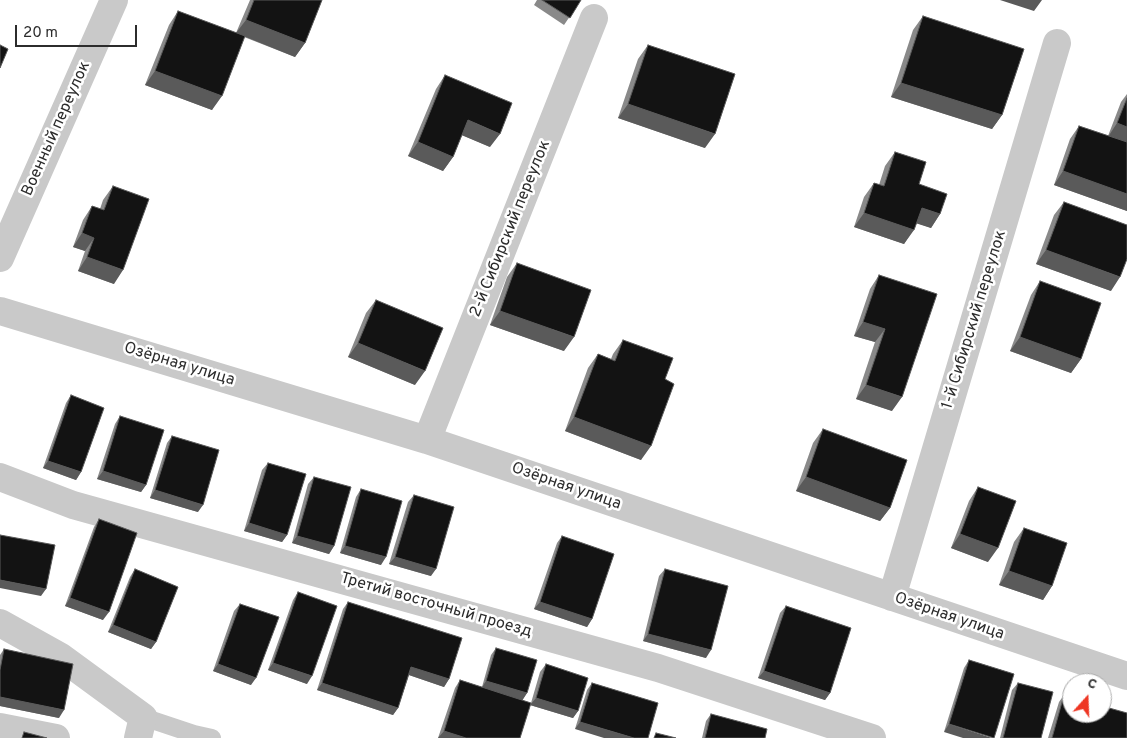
<!DOCTYPE html>
<meta charset="utf-8">
<style>
body{margin:0}
#map{position:relative;width:1127px;height:738px;overflow:hidden;background:#fff;font-family:Overpass,sans-serif}
canvas{display:block}
.north{position:absolute;left:1062px;top:673px;width:50px;height:50px;box-sizing:border-box;background:#fff;border:1px solid #ababab;border-radius:50%;rotate:20deg;font-size:14px;font-weight:700;line-height:20px;text-align:center;color:#2c2c2c}
.north::after{content:'';display:block;margin:auto;width:18px;height:22px;background:#ee3623;clip-path:polygon(50% 0,100% 100%,50% 72%,0 100%)}
.scale{position:absolute;left:15px;top:25px;width:122px;height:22px;box-sizing:border-box;border:2px solid #2c2c2c;border-top:0;padding-left:6px;font-size:15px;line-height:18px;white-space:nowrap;color:#2c2c2c;-webkit-text-stroke:4px #fff;paint-order:stroke}
</style>
<div id="map">
<canvas width="1127" height="738"></canvas>
<div class="north">С</div>
<div class="scale">20 m</div>
</div>
<script>
const c = document.querySelector('canvas').getContext('2d');
c.lineJoin = 'round';
const poly = rows => new Path2D(rows.map(r => 'M' + r).join(''));
function strokePath(path, color, width, dash) { c.strokeStyle = color; c.lineWidth = width; c.lineCap = dash ? 'butt' : 'round'; c.setLineDash(dash || []); c.stroke(path); }
function paint(path, color) { c.fillStyle = color; c.fill(path, 'evenodd'); }
function label(font, color, halo, rows, align = 'center') {
  c.font = font + ' Overpass,sans-serif'; c.lineWidth = 5; c.setLineDash([]); c.textBaseline = 'middle'; c.strokeStyle = halo; c.fillStyle = color; for (const [text, x, y, turn = 0] of rows) {
    c.save(); c.translate(x, y); c.rotate((+turn || 0) * Math.PI / 180); c.textAlign = isNaN(turn) ? turn : align; if (halo) c.strokeText(text, 0, 0); c.fillText(text, 0, 0); c.restore();
  }
}
strokePath(poly([
 [143,717,194,734,212,738]
]), '#c9c9c9', 18);
strokePath(poly([
 [0,258,114,0],
 [0,311,427,440,1127,676],
 [427,440,594,18],
 [0,477,73,505,658,668,872,738],
 [892,597,1057,43],
 [0,623,61,657,143,717,138,738],
 [0,727,56,738]
]), '#c9c9c9', 28);
paint(poly([
 [250,0,322,0,305,43,295,57,244,37,212,110,145,85,169,25,178,11,236,33],
 [537,0,581,0,564,25,534,5],
 [923,16,1002,115,992,129,891,97,913,30],
 [648,45,705,148,618,118,638,59],
 [445,75,490,147,462,135,453,157,443,171,408,156,436,89],
 [1127,94,1127,211,1054,185,1070,139,1079,126,1108,136,1121,102],
 [895,152,940,214,931,228,917,223,904,244,854,227,864,197,874,183,879,185,885,166],
 [113,186,114,284,78,271,85,251,73,247,83,220,92,206,100,209,103,200],
 [1064,202,1111,291,1036,264,1054,215],
 [517,263,564,351,490,325,507,277],
 [879,275,892,411,856,399,875,342,854,336,870,289],
 [1040,281,1081,359,1071,373,1010,351,1031,295],
 [376,300,415,385,348,357,366,313],
 [623,340,665,379,641,460,565,431,588,368,598,354,611,359,613,354],
 [71,395,81,472,76,480,43,468,66,403],
 [120,416,146,485,141,492,97,479,115,424],
 [823,429,890,508,880,521,796,491,813,443],
 [172,436,198,512,150,498,167,443],
 [268,463,287,535,282,542,244,531,262,470],
 [314,477,334,546,329,554,292,543,308,484],
 [978,487,988,562,951,548,969,501],
 [361,489,381,565,340,553,356,497],
 [414,495,431,576,389,564,408,502],
 [99,519,103,620,65,606,94,527],
 [1024,528,1052,586,1043,600,999,585,1014,542],
 [562,536,592,619,587,627,534,609,557,543],
 [135,569,156,642,151,649,108,632,130,577],
 [665,569,706,658,643,641,659,576],
 [298,592,307,684,268,670,293,600],
 [348,602,449,679,444,687,409,675,398,708,393,715,317,690,343,609],
 [240,604,251,685,213,671,234,611],
 [786,606,830,693,825,700,758,678,780,613],
 [496,648,527,693,522,700,531,703,540,672,546,664,578,711,573,718,530,705,520,738,438,738,455,688,460,680,482,687,491,655],
 [4,649,59,718,0,706,0,655],
 [969,660,1014,674,944,732,964,668],
 [592,683,658,703,575,729,587,690],
 [1018,683,1041,738,1000,738,1012,690],
 [1064,695,1127,738,1048,738,1059,702],
 [711,714,765,738,702,738,706,721]
]), '#898989');
paint(poly([
 [1000,0,1042,0,1034,11],
 [246,20,305,43,295,57,236,33],
 [155,71,222,96,212,110,145,85],
 [901,83,1002,115,992,129,891,97],
 [628,104,715,134,705,148,618,118],
 [468,120,500,134,490,147,459,134],
 [1117,123,1127,127,1127,145,1108,137],
 [418,142,453,157,443,171,408,156],
 [1063,171,1127,194,1127,211,1054,185],
 [922,208,940,214,931,228,912,222],
 [864,213,914,230,904,244,854,227],
 [82,233,94,238,85,251,73,247],
 [1046,250,1120,277,1111,291,1036,264],
 [87,257,123,270,114,284,78,271],
 [500,311,574,337,564,351,490,325],
 [863,322,885,329,875,342,854,336],
 [1020,337,1081,359,1071,373,1010,351],
 [358,343,425,371,415,385,348,357],
 [866,385,902,397,892,411,856,399],
 [574,417,651,446,641,460,565,431],
 [48,461,81,472,76,480,43,468],
 [103,471,146,485,141,492,97,479],
 [806,477,890,508,880,521,796,491],
 [155,490,203,505,198,512,150,498],
 [249,523,287,535,282,542,244,531],
 [960,534,998,548,988,562,951,548],
 [297,536,334,546,329,554,292,543],
 [345,546,386,557,381,565,340,553],
 [395,557,436,569,431,576,389,564],
 [1009,571,1052,586,1043,600,999,585],
 [0,580,46,589,41,596,0,588],
 [70,598,109,612,103,620,65,606],
 [540,602,592,619,587,627,534,609],
 [113,625,156,642,151,649,108,632],
 [648,634,711,650,706,658,643,641],
 [273,663,312,676,307,684,268,670],
 [218,664,256,678,251,685,213,671],
 [411,667,449,679,444,687,406,674],
 [764,671,830,693,825,700,758,678],
 [486,681,527,693,522,701,481,689],
 [322,683,398,708,393,715,317,690],
 [0,697,64,710,59,718,0,706],
 [536,698,578,711,573,718,530,705],
 [580,722,634,738,604,738,575,729],
 [949,724,992,738,963,738,944,732],
 [444,731,466,738,438,738]
]), '#5a5a5a');
const building = poly([
 [254,0,322,0,305,43,246,20,254,0],
 [542,0,581,0,570,18,542,0],
 [178,11,245,36,222,96,155,71,178,11],
 [923,16,1024,49,1002,115,901,83,923,16],
 [0,45,8,49,0,68,0,45],
 [648,45,735,74,715,134,628,104,648,45],
 [445,75,512,103,500,134,468,120,453,157,418,142,445,75],
 [1127,98,1127,127,1117,123,1127,98],
 [1079,126,1127,142,1127,194,1063,171,1079,126],
 [895,152,926,162,919,184,947,194,940,214,922,208,914,230,864,213,874,183,884,186,895,152],
 [113,186,149,199,123,270,87,257,94,238,82,233,92,206,104,210,113,186],
 [1064,202,1127,225,1127,259,1120,277,1046,250,1064,202],
 [517,263,591,290,574,337,500,311,517,263],
 [879,275,937,294,902,397,866,385,885,329,863,322,879,275],
 [1040,281,1101,303,1081,359,1020,337,1040,281],
 [376,300,443,328,425,371,358,343,376,300],
 [623,340,673,358,665,379,674,384,651,446,574,417,598,354,615,361,623,340],
 [71,395,104,408,81,472,48,461,71,395],
 [120,416,164,430,146,485,103,471,120,416],
 [823,429,907,460,890,508,806,477,823,429],
 [172,436,219,450,203,505,155,490,172,436],
 [268,463,306,474,287,535,249,523,268,463],
 [314,477,351,487,334,546,297,536,314,477],
 [978,487,1016,501,998,548,960,534,978,487],
 [361,489,402,501,386,557,345,546,361,489],
 [414,495,454,507,436,569,395,557,414,495],
 [99,519,137,533,109,612,70,598,99,519],
 [1024,528,1067,543,1052,586,1009,571,1024,528],
 [0,535,55,545,46,589,0,580,0,535],
 [562,536,614,554,592,619,540,602,562,536],
 [135,569,178,587,156,642,113,625,135,569],
 [665,569,728,586,711,650,648,634,665,569],
 [298,592,337,606,312,676,273,663,298,592],
 [348,602,462,638,449,679,411,667,398,708,322,683,348,602],
 [240,604,279,617,256,678,218,664,240,604],
 [786,606,851,628,830,693,764,671,786,606],
 [496,648,537,660,527,693,486,681,496,648],
 [4,649,73,664,64,710,0,697,0,670,4,649],
 [969,660,1014,674,994,738,949,724,969,660],
 [546,664,588,678,578,711,536,698,546,664],
 [460,680,531,703,520,738,466,738,444,731,460,680],
 [592,683,658,703,648,738,634,738,580,722,592,683],
 [1018,683,1053,692,1041,738,1003,738,1018,683],
 [1064,695,1072,697,1072,713,1102,713,1102,706,1127,713,1127,738,1052,738,1064,695],
 [711,714,767,729,765,738,705,738,711,714],
 [24,732,47,738,22,738,24,732],
 [656,733,676,738,654,738,656,733]
]);
paint(building, '#131313');
strokePath(building, '#5a5a5a', 1);
label('16px', '#2c2c2c', '#fff', [
 ["Военный переулок",57,129,-66],
 ["2-й Сибирский переулок",511,229,-68],
 ["1-й Сибирский переулок",975,320,-73],
 ["Озёрная улица",179,365,17],
 ["Озёрная улица",566,487,19],
 ["Третий восточный проезд",436,606,16],
 ["Озёрная улица",949,617,19]
]);
</script>
